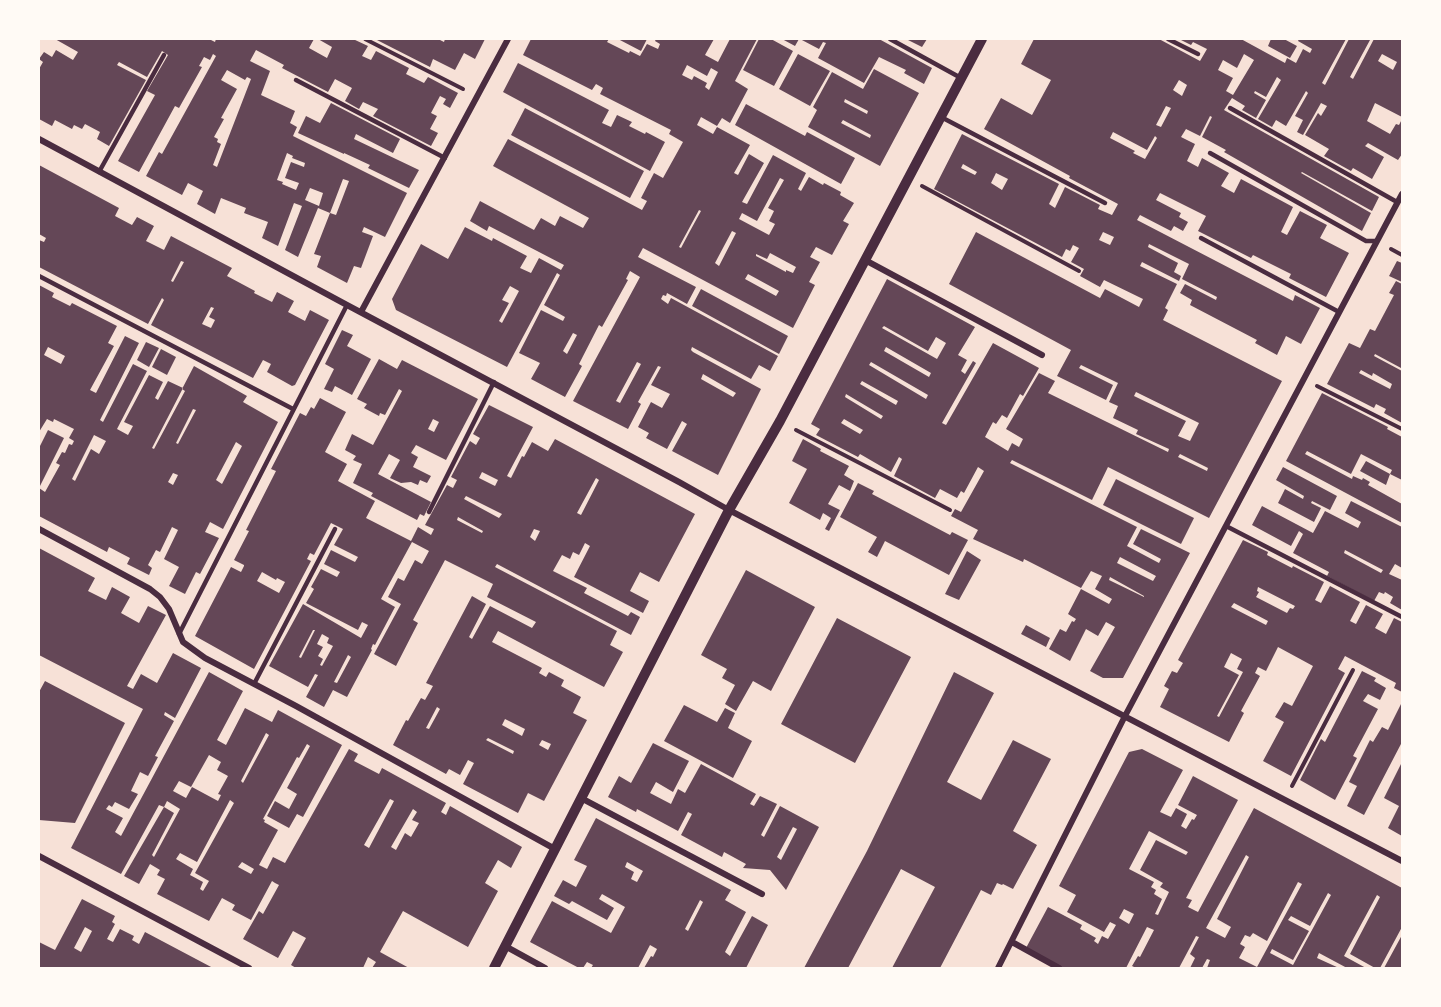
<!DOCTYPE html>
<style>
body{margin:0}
#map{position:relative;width:1441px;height:1007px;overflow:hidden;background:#f7e1d7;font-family:"Titillium Web",sans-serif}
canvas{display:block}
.frame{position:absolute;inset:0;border:40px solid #fffaf5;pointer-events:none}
</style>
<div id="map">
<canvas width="1441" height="1007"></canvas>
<div class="frame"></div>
</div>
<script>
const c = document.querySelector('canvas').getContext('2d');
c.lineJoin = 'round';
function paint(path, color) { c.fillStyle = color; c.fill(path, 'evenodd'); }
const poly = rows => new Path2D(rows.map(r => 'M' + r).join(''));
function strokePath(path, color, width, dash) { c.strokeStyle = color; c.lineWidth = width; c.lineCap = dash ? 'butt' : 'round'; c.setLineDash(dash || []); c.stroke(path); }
paint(poly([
 [55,39,209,39,215,42,216,39,271,39,274,40,275,39,314,39,309,48,327,58,332,47,318,39,353,39,368,46,362,56,371,60,376,51,409,68,406,74,424,83,428,77,458,93,450,108,443,104,446,99,440,96,431,113,437,116,430,129,438,133,431,146,373,116,378,109,363,102,359,109,345,101,352,88,335,79,328,92,282,68,284,65,256,50,250,61,270,71,261,95,295,111,290,123,297,127,293,136,407,193,385,237,364,227,362,232,373,236,361,268,354,266,347,283,317,267,321,256,314,254,330,213,336,215,349,181,343,179,330,213,318,208,298,257,285,250,302,206,294,203,278,246,262,238,268,222,244,213,246,208,221,198,215,214,197,204,203,191,188,183,182,195,146,176,159,152,162,154,216,56,213,54,210,60,204,57,199,66,202,67,179,108,175,106,139,172,118,161,155,95,147,91,168,55,162,51,147,77,119,62,117,65,146,80,109,146,97,139,100,132,85,124,82,129,74,125,72,129,55,120,52,126,39,119,39,69,43,62,39,59,44,52,52,57,56,50,73,60,78,52],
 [227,70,245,80,247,77,251,79,217,167,213,165,221,144,217,142,218,139,214,137,224,119,221,118,237,89,221,80],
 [287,153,293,156,292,158,305,163,304,167,291,162,285,178,299,183,296,190,282,184,283,182,277,180],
 [310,188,323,193,319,206,305,200],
 [375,39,438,39,444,42,445,39,485,39,475,59,464,53,455,70,433,59,430,67],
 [531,39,609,39,607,42,629,53,630,51,640,56,647,44,658,49,660,44,655,41,656,39,714,39,705,55,718,62,730,39,757,39,735,81,748,89,730,123,722,118,717,126,701,117,697,125,713,134,717,127,750,145,734,173,738,175,749,154,764,163,742,202,747,204,773,155,806,173,798,189,801,191,809,177,823,185,824,183,841,192,840,195,854,203,843,221,849,224,832,255,816,247,810,257,820,262,809,282,815,285,793,328,643,248,638,257,696,287,687,304,667,293,666,296,663,295,661,299,668,304,671,298,778,356,770,371,759,365,751,379,692,347,691,350,693,352,761,389,718,475,672,451,687,424,682,421,667,449,646,438,649,433,638,427,651,402,662,408,670,394,651,385,661,367,658,366,638,402,641,404,628,429,573,401,640,277,630,271,626,279,628,280,602,327,599,325,579,364,582,366,565,397,531,379,540,363,519,353,541,310,563,321,565,317,544,305,560,275,557,273,507,367,396,310,392,299,421,244,448,259,465,227,492,241,493,238,527,256,520,268,531,273,539,258,561,270,564,265,489,226,487,231,470,221,480,201,534,230,541,218,555,226,560,216,583,228,589,218,493,166,508,139,642,210,647,201,641,198,654,173,663,178,683,142,669,134,671,130,600,94,603,88,596,84,592,90,523,55],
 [687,65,707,76,711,68,718,72,709,90,705,87,707,83,694,76,692,80,682,75],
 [780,178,784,180,768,208,774,211,769,221,775,224,769,235,739,219,742,213,757,221],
 [699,210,701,211,690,231,681,248,679,247],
 [732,231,736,233,719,266,715,263],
 [770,253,796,267,793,273,786,270,786,272,756,256,756,254,767,259],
 [748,274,779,291,776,296,745,279],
 [510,286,519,291,502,323,499,321,509,303,502,300],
 [573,333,577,335,567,354,563,351],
 [637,362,641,364,620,403,616,401],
 [703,374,736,393,733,397,701,379],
 [618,39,647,39,641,51],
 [759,39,771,39,793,51,774,86,743,70],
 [782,39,799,39,795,46],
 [800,39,879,39,932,68,924,84,904,73,906,70,879,57,864,83,818,58,826,43,823,42,819,49],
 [906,39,927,39,922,47],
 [1034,39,1159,39,1200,61,1207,49,1193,42,1191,45,1179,39,1241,39,1285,63,1287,58,1296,63,1303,49,1310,53,1312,49,1298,41,1299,39,1346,39,1322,83,1325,85,1349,39,1370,40,1350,77,1353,79,1374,39,1402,39,1402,117,1375,103,1367,121,1390,134,1396,124,1399,125,1402,119,1402,154,1398,160,1368,143,1365,146,1384,157,1372,179,1353,168,1351,171,1324,156,1329,149,1305,135,1318,113,1321,116,1327,106,1321,103,1303,135,1297,132,1303,120,1295,116,1308,93,1306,91,1286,126,1276,120,1272,127,1258,119,1281,80,1277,77,1266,97,1255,91,1254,93,1266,100,1256,118,1242,110,1245,106,1232,98,1224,110,1379,197,1372,211,1302,172,1301,173,1371,213,1362,231,1224,152,1226,150,1202,137,1212,117,1210,116,1200,136,1186,129,1181,137,1195,144,1187,161,1198,167,1202,158,1229,173,1221,186,1234,193,1241,179,1293,207,1281,232,1287,235,1300,211,1327,225,1320,238,1349,253,1326,297,1289,278,1291,274,1253,255,1251,258,1198,231,1206,216,1160,193,1156,200,1181,213,1179,217,1188,222,1183,231,1174,226,1171,231,1140,215,1137,220,1293,301,1295,295,1320,308,1301,344,1286,336,1277,355,1255,343,1257,340,1190,305,1192,300,1180,293,1185,284,1216,300,1217,297,1182,279,1189,264,1149,244,1148,247,1178,263,1174,272,1181,276,1179,281,1142,262,1140,266,1177,284,1165,308,1168,310,1163,320,1282,381,1209,518,1108,467,1092,500,1012,460,1010,463,1137,527,1127,546,1159,563,1161,559,1133,544,1141,529,1190,553,1123,678,1103,678,1090,671,1115,627,1106,622,1098,636,1086,629,1070,661,1049,649,1060,629,1066,632,1072,621,1074,622,1076,619,1068,614,1081,589,1109,604,1112,599,1095,589,1102,576,1091,571,1081,588,1024,559,1023,562,973,539,978,530,951,516,955,509,961,512,984,471,978,467,964,493,961,491,957,498,940,489,935,498,894,476,902,459,899,457,891,472,860,454,858,457,816,435,820,429,811,424,887,279,975,327,958,355,967,360,961,371,965,374,973,361,976,363,942,423,946,425,993,343,1039,368,1023,396,1020,394,1007,418,1002,415,996,424,993,422,985,437,1008,451,1012,443,1019,447,1023,439,1006,429,1039,373,1055,381,1048,393,1168,452,1169,449,1136,434,1138,430,1113,418,1118,406,1109,402,1118,383,1081,365,1079,368,1113,385,1106,400,1057,376,1071,350,949,284,976,232,1100,298,1105,289,1139,307,1143,299,1104,280,1100,287,1080,276,1084,269,1071,262,1079,248,1073,245,1070,251,1066,249,1062,257,934,189,962,134,1059,184,1049,204,1055,208,1065,187,1100,205,1098,209,1112,215,1118,204,1069,178,1070,176,984,129,1001,98,1032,115,1051,80,1021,64],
 [1244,54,1254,60,1233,95,1226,91,1233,78,1218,70,1223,60,1237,68],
 [1382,54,1397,62,1393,70,1378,61],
 [1179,80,1187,85,1182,96,1173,90],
 [1166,106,1171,108,1161,127,1156,125],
 [1113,132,1147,150,1155,136,1157,138,1145,159,1133,153,1135,151,1110,138],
 [963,164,977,172,975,175,961,168],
 [996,173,1008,179,1002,190,991,183],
 [1103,232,1114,237,1110,245,1099,240],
 [884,326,928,351,936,337,946,343,937,359,882,328],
 [886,347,931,373,929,377,884,351],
 [871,362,928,395,926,399,869,365],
 [862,381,898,401,896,405,860,384],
 [1136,392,1199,423,1190,441,1178,436,1186,421,1134,396],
 [846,394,883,416,881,419,845,397],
 [844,419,863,430,860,434,841,423],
 [1180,454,1208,468,1207,471,1178,457],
 [1120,557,1156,576,1153,581,1117,563],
 [1110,577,1144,596,1144,597,1109,580],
 [1271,39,1284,39,1297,46,1290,58,1268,46],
 [798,54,830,71,810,106,779,89],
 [518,63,609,110,602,123,611,127,617,115,632,122,629,126,645,134,646,132,665,142,650,171,503,92],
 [874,69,919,93,880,166,808,127,817,110,813,107,832,72,863,89],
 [845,99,868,111,867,114,844,102],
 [843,120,871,135,870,138,841,123],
 [331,103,400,139,393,153,356,134,354,139,419,170,409,188,368,168,370,165,344,153,344,154,298,133,306,116,320,123],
 [746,104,805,136,807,132,855,158,841,184,735,125],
 [525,108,644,171,630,198,511,135],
 [39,165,119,208,115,216,132,225,137,217,154,226,146,241,164,250,171,236,232,268,227,276,255,291,254,293,272,302,277,292,294,301,288,312,305,321,310,310,329,320,295,385,292,386,267,372,271,364,263,360,253,378,151,325,164,300,162,298,148,324,39,267,39,240,44,242,46,238,39,234],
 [181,261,184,262,173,282,171,281],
 [211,307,214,308,209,317,215,320,211,328,202,324],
 [1397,261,1402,263,1402,282,1389,276],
 [1396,281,1402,284,1402,366,1401,368,1375,354,1374,356,1402,371,1402,423,1384,413,1386,409,1376,404,1374,408,1327,384,1349,343,1360,348,1370,329,1375,331,1394,295,1389,293],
 [1361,370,1372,376,1373,373,1392,384,1390,389,1359,373],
 [39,285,54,293,52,297,70,306,72,303,117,326,108,343,114,346,90,390,96,393,125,336,139,343,100,420,103,422,133,364,147,371,117,429,128,435,133,426,124,422,149,375,163,382,155,398,158,400,168,381,183,388,152,448,154,449,185,391,182,389,194,366,247,396,243,402,278,422,223,529,210,522,205,532,219,538,200,574,196,572,185,594,169,586,179,567,164,559,178,530,172,527,160,552,156,550,148,565,152,568,149,575,127,564,130,558,109,547,107,552,39,516,39,448,48,430,64,438,39,488,45,492,60,465,56,463,62,452,65,453,69,444,72,445,74,441,69,438,74,429,54,419,53,422,47,419,39,432,39,330,40,328,39,327],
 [48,347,65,356,61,364,44,355],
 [193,409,196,410,178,444,176,443],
 [94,435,106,441,99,454,91,449,75,481,72,479],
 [236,442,242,446,222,484,216,480],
 [173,473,178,475,173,485,168,482],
 [701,289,788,336,779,354,692,306],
 [342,330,353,335,347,346,371,359,352,395,335,386,332,392,324,389,334,369,325,364],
 [146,342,159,348,149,367,137,360],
 [161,349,176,357,167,375,152,367],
 [379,359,397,369,402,360,478,399,446,460,416,445,411,453,418,457,413,467,431,476,427,483,420,480,418,485,411,482,401,483,390,478,400,460,389,454,378,474,431,502,424,516,420,514,417,520,371,496,373,493,353,483,362,464,353,460,356,456,345,450,352,434,373,445,402,391,399,389,385,415,380,413,379,416,364,408,367,404,357,399],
 [433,419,439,422,434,432,428,429],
 [1322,393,1388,427,1387,429,1402,437,1402,480,1390,474,1386,485,1360,471,1366,461,1390,474,1392,470,1361,454,1351,474,1307,451,1305,454,1352,479,1353,476,1362,480,1363,478,1370,482,1368,485,1402,504,1402,523,1286,461],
 [320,398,346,412,325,452,347,464,338,481,375,501,366,518,411,541,418,527,431,535,434,529,425,525,447,485,453,488,457,480,451,477,470,441,476,445,480,438,473,434,489,405,533,427,507,476,511,478,522,456,524,457,532,442,548,451,555,439,695,514,659,582,640,572,630,591,649,601,643,613,574,577,590,546,585,543,579,555,573,552,570,559,562,555,553,571,587,588,584,593,628,616,631,612,640,617,631,635,497,564,495,567,617,631,610,645,623,652,604,687,498,631,492,642,542,668,539,673,546,677,549,672,564,680,561,686,581,697,573,713,587,720,544,801,528,793,518,813,463,784,474,763,468,760,460,775,449,769,446,774,393,745,406,720,408,721,421,698,425,700,433,686,426,683,472,596,486,604,469,637,472,639,490,606,532,628,536,622,487,597,493,584,445,560,413,620,418,623,396,666,374,654,401,604,388,597,398,578,404,581,415,560,422,564,429,551,412,542,381,599,395,607,375,645,373,644,371,649,372,650,347,697,333,690,324,707,306,697,318,675,315,674,308,687,269,666,303,604,361,638,368,625,362,622,358,630,306,603,314,589,311,587,321,569,337,577,340,572,324,564,331,550,355,562,358,557,334,545,343,529,331,523,314,555,310,553,307,559,311,561,254,669,195,636,231,567,241,572,244,566,244,565,234,560,249,531,246,530,276,471,271,469,300,413,306,416,311,407,314,409],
 [482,472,498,480,495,486,479,478],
 [596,478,599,480,581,515,577,513],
 [466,496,502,514,499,518,464,499],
 [458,517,483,531,482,533,457,520],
 [534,529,540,531,535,541,530,537],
 [262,572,276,580,277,578,285,582,279,593,257,581],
 [313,630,315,630,301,658,299,657],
 [322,634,329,638,327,643,333,646,322,666,320,665,323,659,318,656,323,647,317,644],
 [348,655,351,657,337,683,334,682],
 [437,707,440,709,429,729,426,728],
 [505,719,525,729,522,736,502,725],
 [488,738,514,751,513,754,486,740],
 [542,740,551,744,548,750,539,745],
 [803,439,821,449,820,451,849,466,844,475,854,481,850,491,839,485,828,504,840,510,829,531,825,529,831,518,823,513,820,520,789,503,807,469,792,461],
 [1283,467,1337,496,1330,510,1312,501,1311,503,1321,508,1314,522,1278,503,1285,489,1303,499,1304,496,1276,480],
 [1116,479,1194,518,1181,544,1103,505],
 [858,483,874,491,872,494,950,535,952,532,968,540,949,575,885,541,877,557,868,552,877,537,840,517],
 [1351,501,1402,527,1402,568,1395,564,1389,574,1402,580,1402,610,1390,603,1393,597,1385,592,1384,594,1379,592,1374,601,1327,576,1329,572,1293,553,1303,534,1299,531,1291,546,1252,525,1262,506,1313,533,1325,511,1358,528,1361,522,1345,513],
 [1345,550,1383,570,1381,573,1344,553],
 [1243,540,1268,552,1267,555,1292,568,1293,566,1324,582,1315,600,1321,603,1330,586,1360,602,1350,621,1356,624,1366,605,1383,614,1375,628,1386,634,1394,618,1402,622,1402,692,1394,688,1396,683,1345,656,1338,669,1345,673,1291,776,1263,761,1284,722,1275,717,1284,702,1292,706,1313,666,1278,647,1266,671,1258,667,1255,673,1260,676,1241,711,1244,713,1229,742,1160,707,1169,689,1164,686,1172,671,1177,673,1183,663,1178,660],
 [1258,587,1295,606,1293,609,1290,608,1287,613,1256,597,1259,592,1257,591],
 [1234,603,1268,621,1266,625,1231,607],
 [1231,653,1242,659,1237,669,1243,672,1219,717,1217,716,1239,675,1224,667],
 [39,548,95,578,88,591,106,600,112,587,130,597,121,613,139,623,148,606,166,615,127,686,133,689,141,674,157,683,173,653,201,668,175,718,165,712,164,715,174,721,155,756,158,757,148,776,140,772,131,791,138,794,129,809,115,802,112,807,109,805,106,809,123,818,115,832,121,836,209,672,243,691,217,740,226,745,245,708,272,722,278,710,342,745,303,817,297,814,289,828,267,816,275,801,289,809,297,794,287,788,310,746,307,744,299,758,297,757,263,819,265,820,264,822,278,830,259,865,267,869,273,857,285,863,349,749,358,754,354,761,379,774,382,768,446,803,441,812,446,815,450,806,522,847,511,868,498,860,485,883,498,891,468,947,403,911,380,952,409,968,372,968,376,962,368,957,363,968,296,968,291,965,306,938,293,931,278,958,243,939,259,911,263,914,279,885,275,883,272,881,251,920,232,910,235,905,222,898,209,921,157,894,165,879,157,875,160,870,150,864,139,884,124,876,164,807,174,813,152,855,154,857,180,809,167,801,164,807,159,805,121,874,71,848,143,709,39,655],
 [266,733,269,735,243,783,241,781],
 [209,755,221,762,217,770,228,776,218,794,221,795,218,801,192,787,186,798,173,791,179,781,191,787],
 [390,799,394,801,369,848,364,845],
 [230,800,234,803,195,873,209,881,203,891,200,889,203,882,190,875,193,869,176,859,180,853,197,862],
 [413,809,417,812,412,820,419,823,411,837,405,833,396,850,391,847],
 [242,862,254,869,251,874,238,867],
 [967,551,981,560,959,600,945,594],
 [746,570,815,607,771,691,753,681,736,711,725,704,735,685,722,678,727,669,701,655],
 [837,618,911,657,855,763,781,724],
 [1026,625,1050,638,1046,647,1021,634],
 [1362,671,1376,678,1374,681,1386,688,1380,700,1368,694,1363,701,1378,709,1353,756,1357,758,1335,800,1300,780,1321,739,1325,742],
 [954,672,994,693,947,782,981,800,1013,740,1051,759,1013,831,1037,845,1013,889,1003,884,1002,885,997,883,991,895,981,890,940,968,892,968,935,887,901,869,848,968,804,968,867,851],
 [45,681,125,723,75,823,39,820,39,692],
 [1402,702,1402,742,1364,815,1347,806,1357,786,1349,782,1370,740,1373,742,1382,727,1388,730],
 [684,705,717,722,725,708,735,713,728,728,752,741,733,778,664,741],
 [653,743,689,761,673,792,656,782,650,793,671,804,678,789,685,793,701,764,756,794,750,804,754,806,760,796,777,804,761,835,764,837,780,806,819,827,786,890,770,870,743,868,746,864,724,852,722,857,681,835,692,814,688,812,678,831,637,809,636,812,608,797,619,776,631,783],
 [793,827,797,829,781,860,777,857],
 [1142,749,1183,770,1160,812,1171,817,1176,808,1187,814,1181,826,1186,829,1192,819,1194,820,1197,815,1178,805,1193,776,1238,800,1186,898,1192,900,1188,907,1198,912,1254,808,1402,888,1402,927,1380,968,1375,968,1350,954,1380,897,1377,895,1344,956,1366,968,1347,968,1319,953,1317,958,1339,968,1207,968,1210,960,1207,959,1202,968,1190,968,1195,958,1190,954,1199,937,1196,936,1179,968,1136,968,1132,966,1138,956,1140,957,1154,930,1147,927,1126,968,1063,968,1026,948,1048,907,1082,925,1080,929,1096,938,1094,941,1098,944,1102,936,1108,939,1116,925,1110,922,1104,932,1067,912,1076,895,1059,886,1129,752],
 [1149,831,1188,852,1186,855,1156,840,1140,870,1163,883,1160,887,1169,892,1158,915,1155,914,1162,899,1154,894,1156,890,1151,887,1154,882,1129,869],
 [1246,855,1249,857,1217,919,1231,927,1225,938,1206,928],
 [1298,882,1302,884,1257,967,1239,958,1245,947,1240,944,1245,935,1250,937,1253,933,1267,941],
 [1328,893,1331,895,1293,965,1270,953,1272,949,1293,960,1309,931,1288,920,1291,916,1310,926],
 [1124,909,1134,914,1129,924,1119,918],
 [1402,762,1402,836,1388,828,1399,806,1384,798],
 [596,818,731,890,725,900,746,912,725,952,730,956,752,916,768,925,746,968,667,968,665,967,664,968,644,968,651,956,653,957,657,949,650,945,638,968,591,968,593,965,587,962,583,968,579,968,530,942,552,901,611,933,625,907,602,894,599,899,614,908,607,920,572,901,569,904,554,896,563,880,576,887,587,866,574,860],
 [627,862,643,871,637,882,631,879,634,872,625,867],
 [700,900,703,902,688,931,685,929],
 [82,899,115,916,112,922,115,924,107,939,113,942,120,929,134,936,132,940,139,944,145,932,213,968,39,968,39,942,55,950],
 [85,927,92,931,81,952,74,948],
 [1402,935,1402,968,1384,968]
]), '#644757');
strokePath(poly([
 [365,39,463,89],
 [922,186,1079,271],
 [1391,249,1402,255],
 [1317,386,1402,429],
 [796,430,950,510],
 [1292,786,1353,670]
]), '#4a2c40', 4);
strokePath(poly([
 [890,39,961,78],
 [1168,39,1198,54],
 [296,80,445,158],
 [1230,108,1397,202],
 [941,117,1105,203],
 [1210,153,1366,241,1377,241],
 [99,172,164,55],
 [1201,238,1339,312],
 [39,276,293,409],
 [429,512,494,382],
 [1226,526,1402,617],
 [179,634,347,305],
 [254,684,335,529]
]), '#4a2c40', 4.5);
strokePath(poly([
 [39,139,347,305,679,482,729,510,1402,861],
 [865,260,1042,355],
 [361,312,508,39],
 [39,529,150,589,160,597,169,609,183,642,205,658,296,706,555,849],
 [581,798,762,894],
 [39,856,249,968],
 [1012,942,1059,968],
 [505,946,545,968],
 [998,968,1125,716,1402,194]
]), '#4a2c40', 6);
strokePath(poly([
 [494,968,729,510,780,421,982,39]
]), '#4a2c40', 10);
</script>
